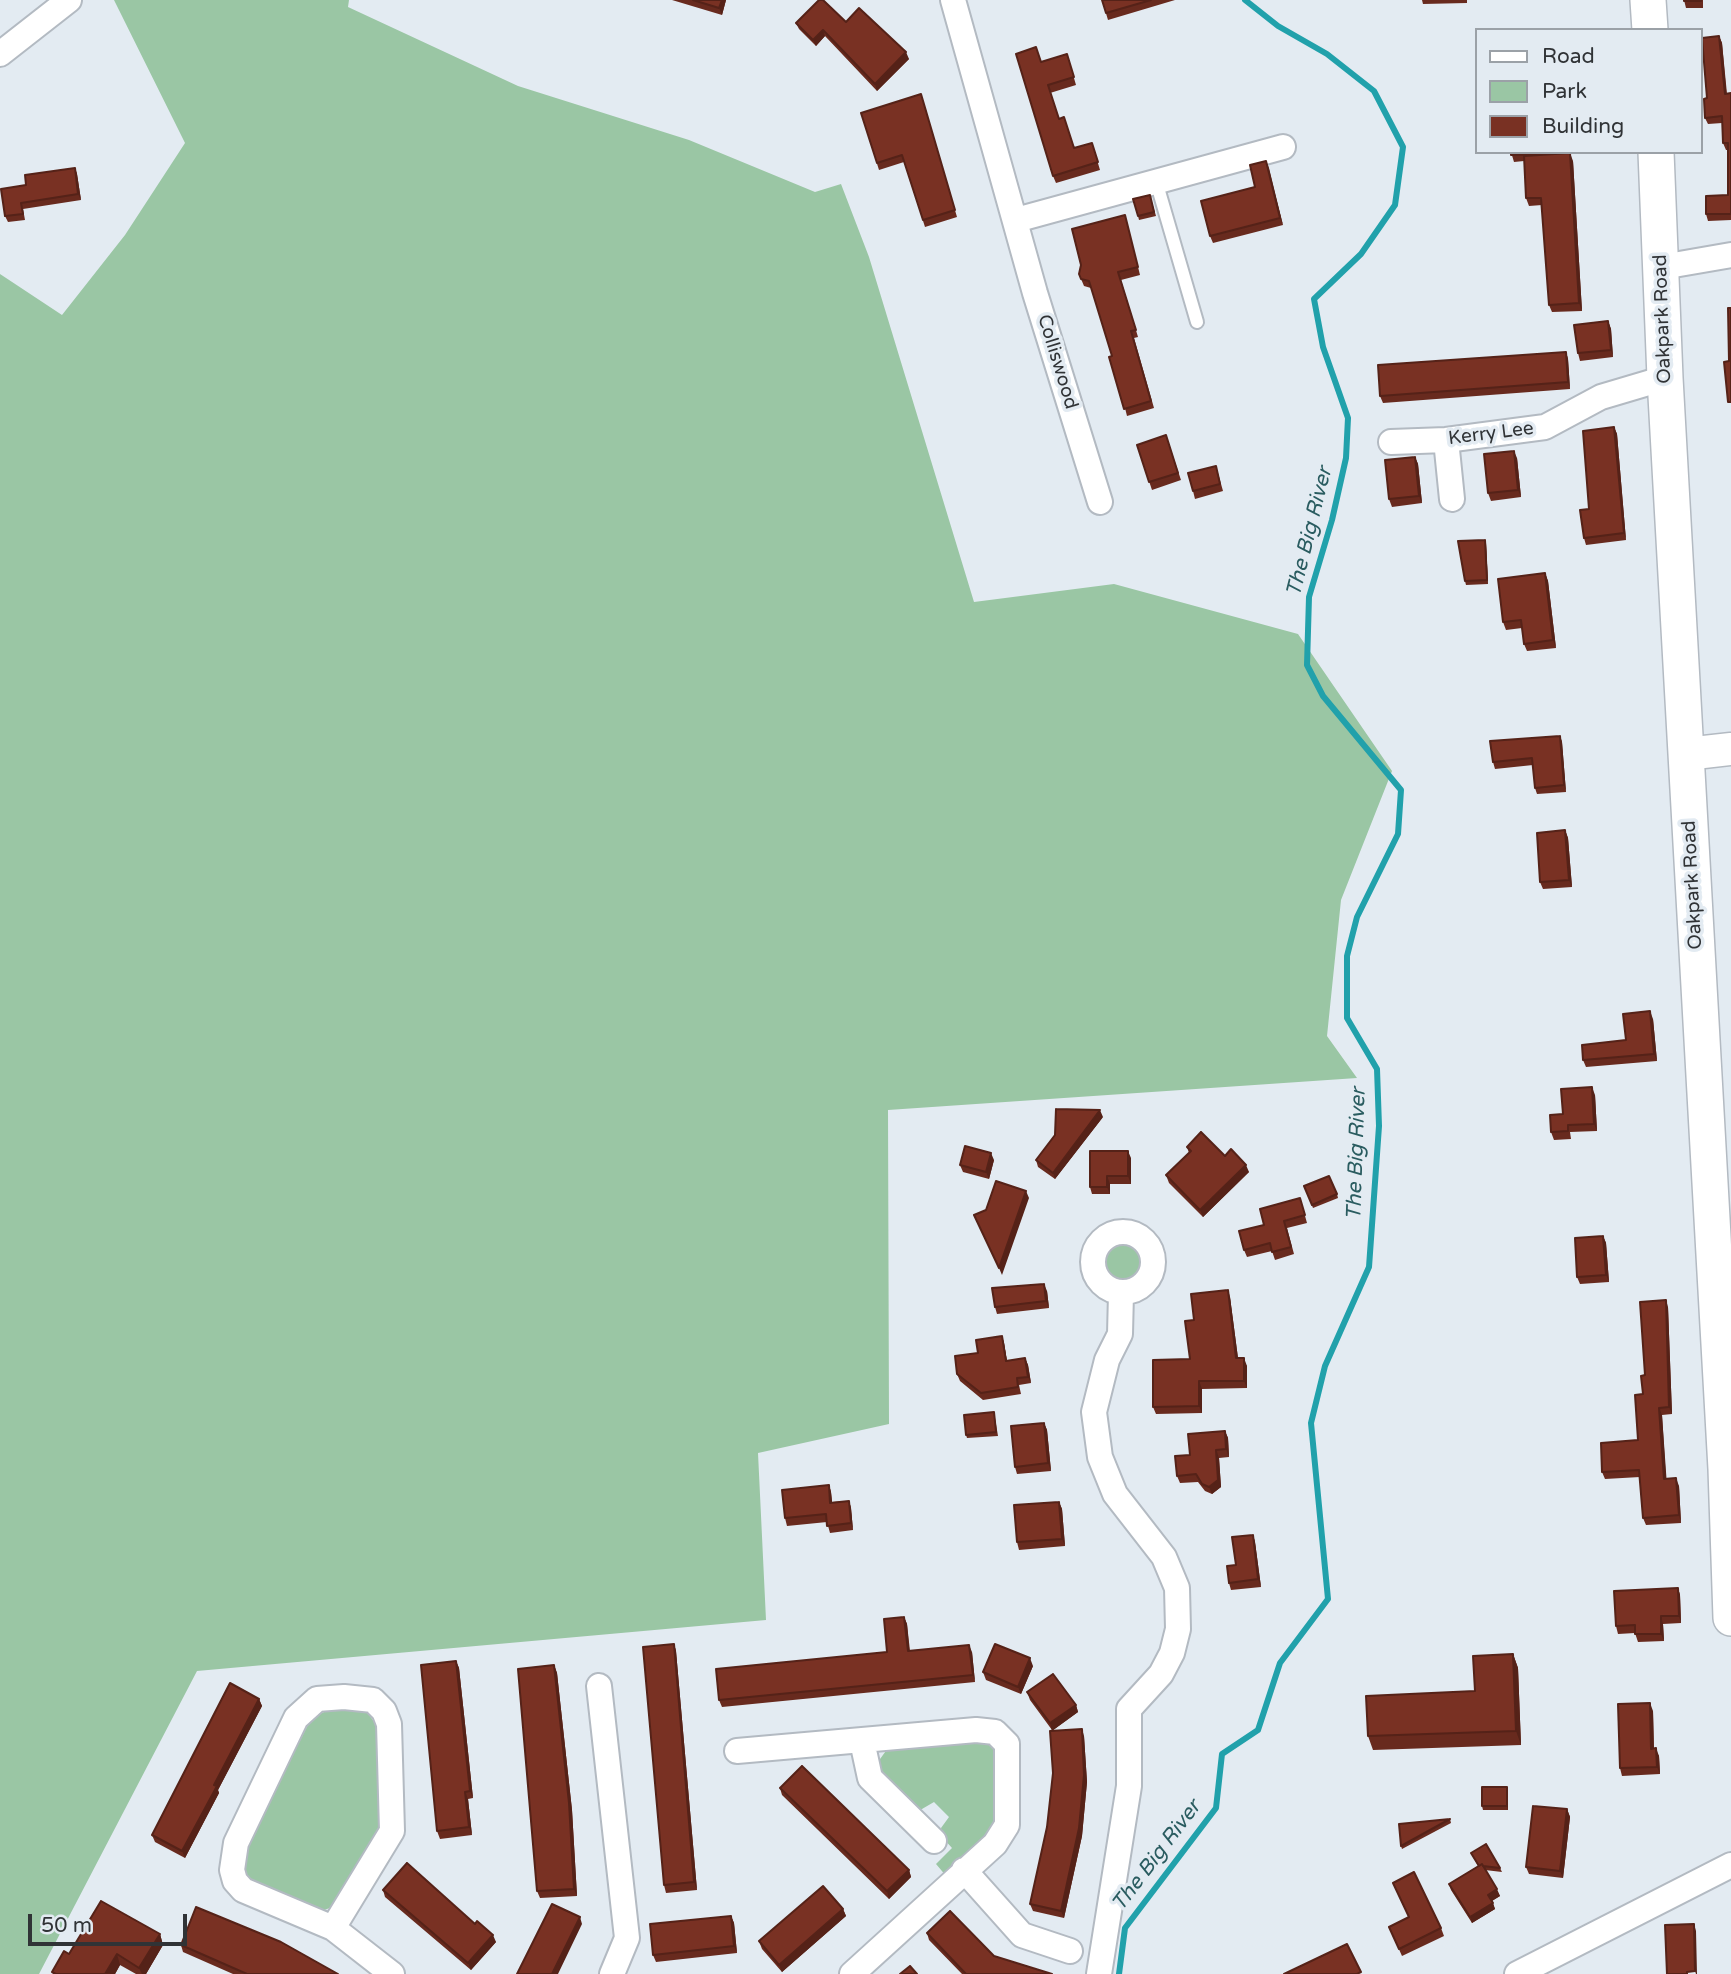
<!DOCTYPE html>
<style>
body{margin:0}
#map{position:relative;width:1731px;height:1974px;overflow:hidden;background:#e3ebf2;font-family:"Varela Round",sans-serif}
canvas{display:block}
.legend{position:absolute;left:1475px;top:28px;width:228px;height:126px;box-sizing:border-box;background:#e3ebf2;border:2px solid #9ba1a7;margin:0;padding:9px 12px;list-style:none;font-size:21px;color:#303336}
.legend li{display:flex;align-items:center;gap:14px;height:35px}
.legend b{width:35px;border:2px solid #9ba1a7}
.scale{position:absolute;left:28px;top:1914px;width:159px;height:32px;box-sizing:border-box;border:4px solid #303336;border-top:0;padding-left:9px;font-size:21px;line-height:24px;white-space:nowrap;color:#303336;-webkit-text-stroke:5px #e3ebf2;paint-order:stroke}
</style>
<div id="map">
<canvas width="1731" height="1974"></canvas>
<ul class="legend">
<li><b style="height:9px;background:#fff"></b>Road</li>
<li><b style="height:19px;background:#9ac6a4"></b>Park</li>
<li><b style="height:19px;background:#793123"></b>Building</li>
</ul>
<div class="scale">50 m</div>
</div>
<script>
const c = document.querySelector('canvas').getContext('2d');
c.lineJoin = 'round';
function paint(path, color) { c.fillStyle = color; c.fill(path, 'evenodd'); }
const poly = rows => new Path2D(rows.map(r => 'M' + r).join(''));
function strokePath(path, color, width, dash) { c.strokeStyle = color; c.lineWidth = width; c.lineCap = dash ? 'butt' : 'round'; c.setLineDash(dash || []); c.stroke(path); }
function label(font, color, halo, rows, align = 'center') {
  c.font = font + ' "Varela Round",sans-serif'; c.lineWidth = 7; c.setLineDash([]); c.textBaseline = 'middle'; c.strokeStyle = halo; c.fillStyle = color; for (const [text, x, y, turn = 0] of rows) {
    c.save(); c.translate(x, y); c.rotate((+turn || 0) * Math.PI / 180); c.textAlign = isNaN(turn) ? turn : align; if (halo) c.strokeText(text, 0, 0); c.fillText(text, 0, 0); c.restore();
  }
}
paint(poly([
 [114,0,349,0,348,7,518,86,689,140,815,192,841,184,869,257,974,602,1114,584,1298,634,1392,771,1341,900,1327,1036,1357,1078,888,1110,889,1424,758,1453,766,1620,197,1671,39,1974,0,1974,0,274,62,315,125,235,185,143],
 '1104 1263a19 19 0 1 1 38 0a19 19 0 1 1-38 0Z',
 [351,1707,366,1711,379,1728,381,1832,337,1905,322,1911,249,1882,240,1871,241,1855,312,1717,329,1710],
 [982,1739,994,1744,998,1753,995,1830,947,1877,936,1864,952,1848,943,1838,941,1828,949,1817,934,1802,922,1809,912,1809,875,1766,888,1748]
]), '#9ac6a4');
strokePath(poly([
 [1119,1974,1125,1928,1216,1808,1222,1754,1258,1730,1280,1663,1328,1599,1311,1423,1325,1366,1369,1267,1379,1126,1377,1069,1347,1018,1347,956,1357,917,1398,834,1401,790,1323,696,1307,665,1309,597,1332,520,1346,458,1348,418,1323,347,1314,299,1361,254,1395,205,1403,147,1374,91,1327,54,1278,26,1245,0]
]), '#21a1ab', 6);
const service = poly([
 [1156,181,1197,322]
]);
const minor = poly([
 [953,0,1035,293,1100,502],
 [0,54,69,0],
 [1016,220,1283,147],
 [1662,267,1731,255],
 [1446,440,1452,499],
 [1391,442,1446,440,1545,427,1601,397,1665,378],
 '1093 1262a30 30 0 1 1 60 0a30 30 0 1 1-60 0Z',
 [599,1686,627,1938,612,1974],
 [862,1741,870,1778,934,1841],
 [737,1751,976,1730,995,1732,1007,1744,1007,1825,995,1844,852,1974],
 [964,1870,1022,1935,1070,1951],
 [333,1928,392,1831,389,1724,384,1711,373,1700,344,1697,317,1699,296,1718,236,1843,232,1870,235,1881,243,1890,333,1928,392,1974],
 [1099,1974,1129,1786,1129,1709,1161,1674,1172,1653,1178,1629,1177,1588,1164,1557,1115,1494,1100,1457,1094,1412,1107,1360,1120,1334,1121,1293],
 [1517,1974,1731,1865]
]);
const tertiary = poly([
 [1686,754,1731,749]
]);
const secondary = poly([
 [1648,0,1650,30],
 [1656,152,1665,378,1726,1469,1731,1618]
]);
strokePath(service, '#b3bac2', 16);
strokePath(minor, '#b3bac2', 28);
strokePath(tertiary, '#b3bac2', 35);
strokePath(secondary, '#b3bac2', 38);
strokePath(service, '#fff', 12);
strokePath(minor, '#fff', 24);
strokePath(tertiary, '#fff', 32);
strokePath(secondary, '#fff', 35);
paint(poly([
 [672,0,726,0,722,15],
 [1102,0,1175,0,1108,20],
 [1422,0,1467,0,1467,3,1423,4],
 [1684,0,1703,0,1703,8,1686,8],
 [846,22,909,59,877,91,825,36,816,46,799,29,796,23],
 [1719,36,1722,43,1727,94,1731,93,1731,220,1708,221,1706,214,1728,195,1728,150,1726,150,1723,143,1722,123,1708,124,1705,118,1707,98],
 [1067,54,1076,85,1050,93,1059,119,1074,148,1092,143,1100,170,1056,183,1053,176,1041,62],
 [923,101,957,217,925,227,904,162,879,170,861,113],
 [1511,152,1541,152,1542,155,1573,161,1582,311,1552,312,1549,305,1542,205,1529,206,1526,198,1524,161,1514,162],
 [1266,161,1283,225,1213,243,1210,236,1255,187],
 [75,168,77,174,81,200,23,209,25,220,8,222,5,216,26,185],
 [1150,195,1156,216,1139,220,1138,216],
 [1127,222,1140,275,1121,280,1138,337,1134,338,1154,408,1127,416,1112,356,1091,288,1084,286,1079,274],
 [1608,321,1611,329,1613,357,1580,361,1578,353],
 [1566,352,1568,359,1570,389,1383,403,1380,396],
 [1614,427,1617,434,1626,540,1586,545,1584,538],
 [1166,435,1181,480,1152,490,1137,445],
 [1415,457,1418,464,1422,503,1392,507,1389,499],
 [1517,458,1521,497,1491,501,1488,493],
 [1218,473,1223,491,1195,499,1193,491],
 [1485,540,1486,543,1488,584,1466,585,1465,581],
 [1545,573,1548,581,1556,648,1527,651,1524,644,1522,628,1506,630,1503,622],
 [1560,736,1562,742,1566,792,1537,794,1535,788,1533,765,1495,769,1493,762],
 [1565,830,1568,838,1572,887,1543,889,1540,882],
 [1653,1019,1657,1061,1586,1067,1583,1060,1626,1040],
 [1595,1095,1597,1131,1570,1132,1571,1139,1554,1140,1551,1132,1563,1114],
 [1103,1117,1055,1179,1038,1167,1036,1160],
 [1187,1147,1225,1156,1249,1172,1203,1217,1169,1183,1166,1175,1189,1153],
 [1131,1158,1131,1184,1110,1184,1110,1194,1092,1194,1090,1187],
 [994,1160,989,1179,963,1172,960,1165],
 [1304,1186,1337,1194,1338,1198,1313,1208],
 [1300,1198,1307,1223,1287,1228,1294,1254,1275,1260,1272,1251,1247,1257,1244,1250,1264,1225],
 [1603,1236,1606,1243,1609,1282,1580,1284,1577,1277],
 [1047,1291,1049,1308,997,1314,995,1307],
 [1230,1297,1238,1358,1247,1366,1247,1388,1202,1389,1202,1413,1156,1414,1153,1407,1190,1359,1194,1320],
 [1668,1307,1672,1414,1662,1415,1666,1479,1679,1486,1681,1523,1646,1525,1643,1518,1640,1477,1605,1479,1602,1472,1638,1440,1645,1375],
 [1002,1336,1004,1343,1007,1361,1025,1358,1028,1365,1031,1383,1019,1385,1021,1394,983,1400,960,1381,957,1374,978,1353],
 [994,1412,998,1436,967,1438,966,1435],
 [1044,1423,1047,1430,1051,1471,1017,1474,1015,1467],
 [1225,1431,1228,1438,1229,1457,1219,1458,1221,1487,1212,1494,1205,1491,1198,1482,1180,1483,1177,1476,1190,1455],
 [829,1485,831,1492,832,1502,849,1501,851,1508,853,1530,830,1533,827,1522,787,1526,785,1518],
 [1059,1502,1062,1509,1065,1546,1019,1550,1017,1542],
 [1253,1535,1255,1542,1261,1587,1231,1590,1229,1583,1236,1565],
 [1678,1588,1680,1595,1681,1623,1663,1624,1664,1641,1638,1642,1635,1633,1618,1634,1616,1626],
 [904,1617,907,1624,910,1651,972,1652,975,1682,722,1707,719,1700,887,1652],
 [674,1644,676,1651,697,1890,666,1893,664,1885],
 [1513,1654,1518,1668,1521,1745,1373,1750,1368,1736,1475,1691],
 [456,1661,459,1668,473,1798,468,1799,472,1835,440,1839,437,1831],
 [554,1665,557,1673,572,1810,577,1896,540,1898,537,1891],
 [1033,1666,1021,1694,986,1680,983,1672],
 [1027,1692,1076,1705,1078,1712,1053,1730,1084,1736,1087,1782,1082,1836,1064,1918,1033,1911,1030,1904,1047,1827,1053,1773,1052,1730,1030,1700],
 [259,1699,262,1706,218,1790,219,1793,185,1858,155,1842,152,1835],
 [1653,1711,1654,1749,1659,1756,1660,1774,1622,1776,1620,1768],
 [1507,1787,1508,1791,1508,1810,1483,1810,1482,1806],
 [780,1788,909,1870,911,1877,889,1899,782,1795],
 [1567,1809,1570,1817,1563,1878,1529,1874,1526,1867],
 [1450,1819,1451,1823,1402,1849,1401,1846],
 [1471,1853,1500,1868,1502,1872,1485,1870,1500,1896,1492,1901,1495,1909,1472,1923,1451,1890,1449,1884,1478,1866],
 [1393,1883,1441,1928,1444,1936,1402,1956,1389,1927,1409,1918],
 [383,1890,475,1924,496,1942,471,1970,385,1897],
 [843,1909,846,1916,782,1972,762,1949,759,1941],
 [731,1916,734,1923,737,1953,656,1962,653,1955],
 [927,1933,994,1956,1052,1974,962,1974,929,1940],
 [160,1934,163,1945,146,1974,136,1974,120,1965,115,1974,53,1974,52,1972,69,1954],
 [181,1945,338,1974,233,1974,183,1952]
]), '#682a1e');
paint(poly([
 [722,0,726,0,722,15,719,8],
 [823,30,825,36,816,46,813,40],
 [1719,36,1722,43,1727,100,1725,94],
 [906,52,909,59,877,91,875,84],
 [1570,153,1573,161,1582,311,1579,303],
 [1266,161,1269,168,1283,225,1280,218],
 [75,168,77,174,81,200,78,194],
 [1608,321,1611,329,1613,357,1611,350],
 [1566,352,1568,359,1570,389,1568,382],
 [1614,427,1617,434,1626,540,1624,533],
 [1514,451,1517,458,1521,497,1518,490],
 [1415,457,1418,464,1422,503,1419,496],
 [1485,540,1486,543,1488,584,1487,580],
 [1545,573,1548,581,1556,648,1553,640],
 [1560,736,1562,742,1566,792,1564,785],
 [1565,830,1568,838,1572,887,1569,880],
 [1650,1011,1653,1019,1657,1061,1654,1054],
 [1592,1087,1595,1095,1597,1131,1594,1124],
 [1100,1110,1103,1117,1055,1179,1053,1173],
 [1128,1151,1131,1158,1131,1184,1128,1176],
 [991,1153,994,1160,989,1179,986,1172],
 [1246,1165,1249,1172,1203,1217,1200,1210],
 [1107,1176,1110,1184,1110,1194,1107,1187],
 [1026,1191,1029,1198,1002,1275,999,1268],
 [1603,1236,1606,1243,1609,1282,1606,1275],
 [1044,1284,1047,1291,1049,1308,1046,1301],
 [1228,1290,1230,1297,1239,1366,1236,1358],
 [1666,1300,1668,1307,1672,1414,1669,1407],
 [1002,1336,1004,1343,1008,1368,1006,1361],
 [1025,1358,1028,1365,1031,1383,1028,1377],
 [1244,1358,1247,1366,1247,1388,1244,1381],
 [1199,1381,1202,1389,1202,1413,1199,1406],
 [1659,1408,1662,1415,1667,1486,1664,1479],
 [1044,1423,1047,1430,1051,1471,1048,1463],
 [1225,1431,1228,1438,1229,1457,1226,1449],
 [1216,1450,1219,1458,1221,1487,1212,1494,1209,1487],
 [1676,1478,1679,1486,1681,1523,1679,1515],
 [829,1485,831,1492,833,1510,830,1503],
 [849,1501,851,1508,853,1530,851,1523],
 [1059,1502,1062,1509,1065,1546,1062,1539],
 [1253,1535,1255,1542,1261,1587,1258,1579],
 [1678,1588,1680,1595,1681,1623,1679,1616],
 [1661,1616,1663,1624,1664,1641,1661,1634],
 [904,1617,907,1624,910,1658,908,1651],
 [674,1644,676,1651,697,1890,694,1882],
 [969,1645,972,1652,975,1682,973,1675],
 [1513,1654,1518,1668,1521,1745,1516,1731],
 [1030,1658,1033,1666,1021,1694,1018,1687],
 [456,1661,459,1668,473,1798,470,1791],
 [554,1665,557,1673,572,1810,577,1896,574,1889],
 [259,1699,262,1706,218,1790,219,1793,185,1858,182,1851,214,1785],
 [1650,1703,1653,1711,1654,1756,1651,1749],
 [1076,1705,1078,1712,1052,1731,1050,1723],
 [1082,1729,1084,1736,1087,1782,1082,1836,1064,1918,1061,1911],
 [1656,1748,1659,1756,1660,1774,1657,1767],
 [1507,1787,1508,1791,1508,1810,1507,1806],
 [465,1792,468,1799,472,1835,469,1827],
 [1567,1809,1570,1817,1563,1878,1560,1871],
 [909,1870,911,1877,889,1899,887,1891],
 [1497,1889,1500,1896,1490,1902,1488,1895],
 [1493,1903,1495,1909,1472,1923,1470,1917],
 [843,1909,846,1916,782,1972,779,1965],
 [731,1916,734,1923,737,1953,734,1946],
 [580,1917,582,1924,558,1974,552,1974],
 [1694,1924,1696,1931,1697,1974,1696,1974,1695,1971],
 [160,1934,163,1945,146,1974,142,1974,139,1968],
 [493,1935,496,1942,471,1970,468,1963],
 [117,1954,120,1965,115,1974,105,1974]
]), '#552218');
const building = poly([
 [693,0,722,0,719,8,693,0],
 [819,0,823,0,846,22,859,8,906,52,875,84,823,30,813,40,796,23,819,0],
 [1102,0,1151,0,1106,13,1102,0],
 [1684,0,1701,0,1701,1,1684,1,1684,0],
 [1719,36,1725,94,1731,93,1731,214,1706,214,1706,196,1728,195,1728,143,1723,143,1722,116,1705,118,1704,99,1707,98,1702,38,1719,36],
 [1036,47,1041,62,1067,54,1074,77,1048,85,1059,119,1064,117,1074,148,1092,143,1098,162,1053,176,1016,54,1036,47],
 [921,94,955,210,923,220,902,155,877,163,861,113,921,94],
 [1511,152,1539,152,1539,154,1511,155,1511,152],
 [1570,153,1579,303,1549,305,1541,198,1526,198,1524,156,1570,153],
 [1266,161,1280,218,1210,236,1201,201,1255,187,1250,165,1266,161],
 [75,168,78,194,21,203,23,214,5,216,1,189,26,185,25,175,75,168],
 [1150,195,1154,212,1138,216,1133,199,1150,195],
 [1125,215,1138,267,1118,272,1136,330,1131,331,1151,401,1124,409,1109,357,1112,356,1089,281,1081,279,1079,274,1081,265,1072,229,1125,215],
 [1728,308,1731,308,1731,402,1728,402,1724,362,1729,361,1728,308],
 [1608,321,1611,350,1578,353,1574,325,1608,321],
 [1566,352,1568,382,1380,396,1378,365,1566,352],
 [1614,427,1624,533,1584,538,1580,510,1589,509,1583,431,1614,427],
 [1166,435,1178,473,1149,482,1137,445,1166,435],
 [1514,451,1518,490,1488,493,1484,454,1514,451],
 [1415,457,1419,496,1389,499,1385,460,1415,457],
 [1216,466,1220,484,1193,491,1188,473,1216,466],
 [1485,540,1487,580,1465,581,1458,541,1485,540],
 [1545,573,1553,640,1524,644,1521,620,1503,622,1498,579,1545,573],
 [1560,736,1564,785,1535,788,1532,758,1493,762,1490,741,1560,736],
 [1565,830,1569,880,1540,882,1537,833,1565,830],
 [1650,1011,1654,1054,1583,1060,1582,1045,1626,1040,1623,1014,1650,1011],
 [1592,1087,1594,1124,1568,1125,1568,1131,1551,1132,1550,1115,1563,1114,1561,1089,1592,1087],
 [1056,1109,1100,1110,1053,1173,1036,1160,1055,1135,1056,1109],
 [1201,1132,1225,1156,1231,1149,1246,1165,1200,1210,1166,1175,1191,1151,1187,1147,1201,1132],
 [965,1146,991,1153,986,1172,960,1165,965,1146],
 [1090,1151,1128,1151,1128,1176,1107,1176,1107,1187,1090,1187,1090,1151],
 [1329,1176,1337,1194,1312,1205,1304,1186,1329,1176],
 [996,1181,1026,1191,999,1268,974,1215,986,1210,996,1181],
 [1300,1198,1305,1215,1284,1221,1291,1247,1272,1252,1270,1243,1244,1250,1239,1231,1264,1225,1260,1209,1300,1198],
 [1603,1236,1606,1275,1577,1277,1575,1238,1603,1236],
 [1044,1284,1046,1301,995,1307,992,1288,1044,1284],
 [1228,1290,1236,1358,1244,1358,1244,1381,1199,1381,1199,1406,1153,1407,1153,1360,1190,1359,1185,1321,1194,1320,1191,1294,1228,1290],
 [1666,1300,1669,1407,1659,1408,1664,1479,1676,1478,1679,1515,1643,1518,1639,1470,1602,1472,1601,1443,1638,1440,1635,1395,1643,1394,1641,1376,1645,1375,1640,1302,1666,1300],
 [1002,1336,1006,1361,1025,1358,1028,1377,1017,1378,1018,1387,981,1393,957,1374,955,1356,978,1353,976,1340,1002,1336],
 [994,1412,996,1432,966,1435,964,1415,994,1412],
 [1044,1423,1048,1463,1015,1467,1011,1426,1044,1423],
 [1225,1431,1226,1449,1216,1450,1218,1480,1209,1487,1202,1484,1196,1474,1177,1476,1175,1456,1190,1455,1188,1434,1225,1431],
 [829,1485,830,1503,849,1501,851,1523,827,1526,826,1514,785,1518,782,1490,829,1485],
 [1059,1502,1062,1539,1017,1542,1014,1505,1059,1502],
 [1253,1535,1258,1579,1229,1583,1227,1566,1236,1565,1232,1537,1253,1535],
 [1678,1588,1679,1616,1661,1616,1661,1634,1635,1634,1635,1625,1616,1626,1614,1591,1678,1588],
 [904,1617,908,1651,969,1645,973,1675,719,1700,716,1669,887,1652,884,1619,904,1617],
 [674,1644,694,1882,664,1885,643,1647,674,1644],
 [995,1644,1030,1658,1018,1687,983,1672,995,1644],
 [1513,1654,1516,1731,1368,1736,1366,1696,1475,1691,1473,1656,1513,1654],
 [456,1661,470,1791,465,1792,469,1827,437,1831,421,1665,456,1661],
 [554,1665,569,1803,574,1889,537,1891,518,1669,554,1665],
 [1053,1674,1076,1705,1050,1723,1027,1692,1053,1674],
 [230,1683,259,1699,214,1785,217,1786,182,1851,152,1835,230,1683],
 [1650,1703,1651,1749,1656,1748,1657,1767,1620,1768,1618,1704,1650,1703],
 [1082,1729,1084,1775,1079,1828,1061,1911,1030,1904,1047,1827,1053,1773,1050,1731,1082,1729],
 [802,1766,909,1870,887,1891,780,1788,802,1766],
 [1482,1787,1507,1787,1507,1806,1482,1806,1482,1787],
 [1533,1806,1567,1809,1560,1871,1526,1867,1533,1806],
 [1450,1819,1401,1846,1399,1824,1450,1819],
 [1486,1844,1500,1868,1483,1866,1482,1864,1479,1866,1471,1853,1486,1844],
 [407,1863,475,1924,477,1921,493,1935,468,1963,383,1890,407,1863],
 [1482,1864,1497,1889,1488,1895,1493,1903,1470,1917,1449,1884,1482,1864],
 [1414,1872,1441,1928,1399,1949,1389,1927,1409,1917,1393,1883,1414,1872],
 [823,1886,843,1909,779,1965,759,1941,823,1886],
 [101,1901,160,1934,139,1968,117,1954,105,1974,56,1974,52,1972,64,1951,69,1954,101,1901],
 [552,1904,580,1917,552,1974,517,1974,552,1904],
 [196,1907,281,1942,338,1974,247,1974,181,1945,196,1907],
 [950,1911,994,1956,1052,1974,966,1974,927,1933,950,1911],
 [731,1916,734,1946,653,1955,650,1924,731,1916],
 [1694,1924,1695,1971,1687,1972,1687,1974,1667,1974,1665,1925,1694,1924],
 [1347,1944,1361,1972,1357,1974,1284,1974,1347,1944],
 [910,1966,917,1974,900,1974,910,1966]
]);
paint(building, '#793123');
strokePath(building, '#552218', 2);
label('19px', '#303336', '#e3ebf2', [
 ["Oakpark Road",1663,319,-92],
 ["Colliswood",1057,362,73],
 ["Kerry Lee",1491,434,-7],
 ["Oakpark Road",1693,885,-93]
]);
label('italic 21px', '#2a5c60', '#e3ebf2', [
 ["The Big River",1310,532,-76],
 ["The Big River",1357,1154,-88],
 ["The Big River",1157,1856,-53]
]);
</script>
